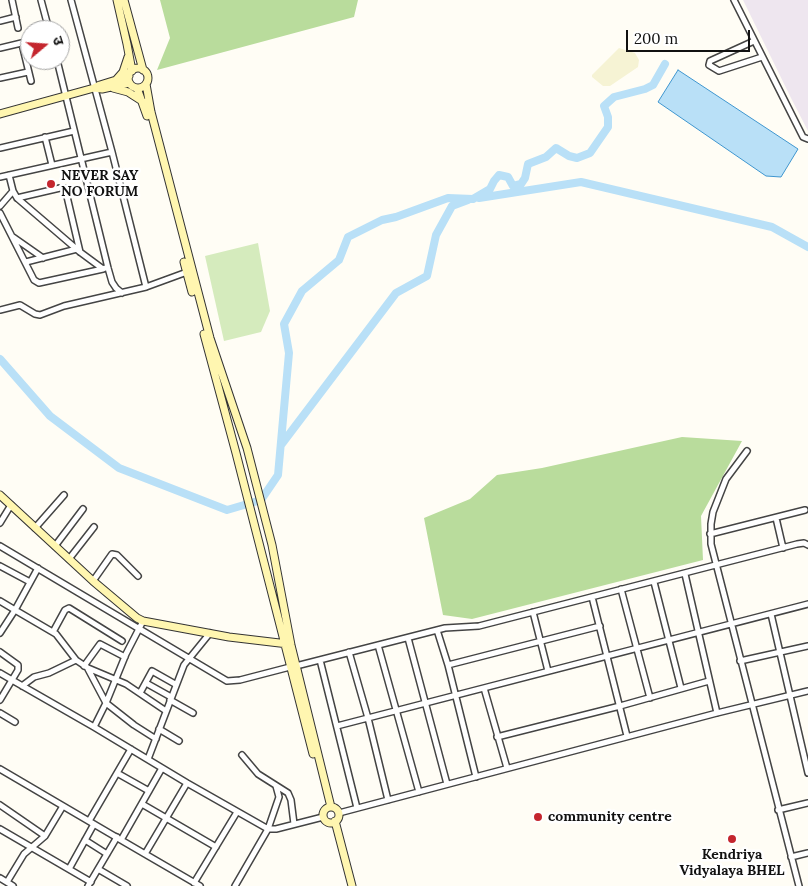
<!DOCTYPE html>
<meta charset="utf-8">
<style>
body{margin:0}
#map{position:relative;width:808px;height:886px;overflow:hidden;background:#fffdf5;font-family:Lora,"Noto Sans Devanagari",serif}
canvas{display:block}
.north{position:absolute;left:20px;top:20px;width:50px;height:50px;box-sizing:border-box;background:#fff;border:1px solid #a0a0a0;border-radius:50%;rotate:72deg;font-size:14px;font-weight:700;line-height:20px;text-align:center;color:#111}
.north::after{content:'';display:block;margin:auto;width:18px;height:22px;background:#c4262e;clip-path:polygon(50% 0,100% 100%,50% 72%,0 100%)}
.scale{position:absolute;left:626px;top:30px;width:124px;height:22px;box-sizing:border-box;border:2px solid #111;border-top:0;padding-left:6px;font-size:15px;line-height:18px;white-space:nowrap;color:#111;-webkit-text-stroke:4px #fff;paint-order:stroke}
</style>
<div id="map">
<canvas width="808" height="886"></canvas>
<div class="north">उ</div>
<div class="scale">200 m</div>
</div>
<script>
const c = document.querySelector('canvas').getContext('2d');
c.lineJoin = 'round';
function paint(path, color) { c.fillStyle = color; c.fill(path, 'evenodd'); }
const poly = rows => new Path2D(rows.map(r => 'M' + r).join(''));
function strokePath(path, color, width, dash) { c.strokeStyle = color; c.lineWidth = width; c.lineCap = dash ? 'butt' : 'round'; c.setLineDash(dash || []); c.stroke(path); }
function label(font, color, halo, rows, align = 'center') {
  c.font = font + ' Lora,serif'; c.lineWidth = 5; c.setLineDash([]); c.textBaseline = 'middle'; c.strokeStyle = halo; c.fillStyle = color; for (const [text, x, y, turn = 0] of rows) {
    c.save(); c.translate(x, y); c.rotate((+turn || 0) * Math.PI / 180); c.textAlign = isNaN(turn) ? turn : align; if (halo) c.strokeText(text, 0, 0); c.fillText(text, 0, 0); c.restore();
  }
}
paint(poly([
 [743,0,808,0,808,131,791,98]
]), '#eee6ef');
paint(poly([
 [619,48,635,53,639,60,638,67,610,86,603,86,592,77,592,75]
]), '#f6f3d4');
paint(poly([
 [258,243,270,311,261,332,224,341,205,256]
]), '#d5ebbd');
paint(poly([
 [160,0,358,0,354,17,157,70,170,38],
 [682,437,742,441,701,516,703,560,472,619,443,615,424,518,470,499,497,475,542,468]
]), '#b9dc9c');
const water = poly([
 [678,70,798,149,781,177,766,176,658,102,678,70]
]);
paint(water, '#b9e0f7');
strokePath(water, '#3f96cf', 1);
strokePath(poly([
 [479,198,581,182,772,227,808,247],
 [0,359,50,416,119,468,227,510,261,500,278,475,289,353,284,324,302,291,339,260,348,237,382,220,396,217,448,198,473,199,490,189,494,181,499,175,508,177,513,186,521,184,525,178,528,164,546,157,556,148,569,156,577,158,590,153,608,127,608,117,604,106,614,97,645,89,653,85,665,64],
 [281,445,396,293,427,276,436,235,452,206,468,200]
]), '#b9e0f7', 8);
const street = poly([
 [12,0,18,28],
 [41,0,49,30],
 [71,0,112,152,146,287],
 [734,0,803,137,808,139],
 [0,21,16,17],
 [754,41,710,61,709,65,719,71,762,57],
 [22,44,31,81],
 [0,48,30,41],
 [57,60,108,268,112,282,116,288,122,293],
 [0,78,28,72],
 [45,137,52,165],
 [0,148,74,131],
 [9,175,13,191,17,198,80,252,103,269,105,268],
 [0,177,112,152],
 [17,198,60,188,65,188,80,252],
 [0,206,13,191],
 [0,213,34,280,39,283,103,269],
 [13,237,43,258],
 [26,262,77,249],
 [0,310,20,305,35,314,40,315,64,306,146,287,187,272],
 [747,451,726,479,713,512,711,524,711,544,799,886],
 [776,518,783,548],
 [0,523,11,505],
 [35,528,64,495],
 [710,534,805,510],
 [0,546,227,681,240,680,290,667],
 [55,546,83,509],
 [69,559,94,527],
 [0,566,30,582],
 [38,568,15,610,56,634,76,660,88,668,126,684,166,711],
 [685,574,717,713],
 [93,581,112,554,117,555,138,576],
 [654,582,681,688],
 [621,589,650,698],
 [592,597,627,736],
 [0,601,15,610,0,633],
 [533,612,548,671],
 [771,614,808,773],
 [437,630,448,665,476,777],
 [53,632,65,610,69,608,122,641],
 [408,638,447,784],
 [378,645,419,792],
 [0,652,18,665,18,670,12,680,94,727,187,783,268,829,276,829,323,817],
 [349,652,368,718,388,800],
 [320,660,357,808],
 [740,661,808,646],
 [448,665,600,626],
 [84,666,100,644,125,657],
 [296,666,445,628,479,626,797,544,804,543,808,545],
 [88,669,106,703,134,725,156,739],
 [0,673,12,680,0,700],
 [146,683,171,697],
 [22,686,34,677,49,673,76,660],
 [484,688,507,768],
 [140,693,152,671,175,684],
 [170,700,193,713],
 [0,713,15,722],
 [337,726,808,604],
 [94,727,106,703,126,654,143,621],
 [159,729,179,741],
 [497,737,620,706,709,681],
 [242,755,258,774,288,793,291,800,294,824],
 [148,759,184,665,210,633],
 [0,769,121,840,162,768],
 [117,773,149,791],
 [142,804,216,847],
 [0,805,45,836,24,854,7,882],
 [778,810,808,803],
 [339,813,717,713,808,691],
 [89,821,131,749],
 [0,829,91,882],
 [45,836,63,806],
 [85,840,107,854],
 [121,840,145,854,187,783],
 [145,854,200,886],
 [791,857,808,853],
 [69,869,94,824],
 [98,869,127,886],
 [0,878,13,886],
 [194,883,237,812],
 [88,886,117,837],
 [235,886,268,829,279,797,276,786]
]);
const secondary = poly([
 [117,0,127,44,132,71],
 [124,0,143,70],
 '128 78a10 10 0 1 1 20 0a10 10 0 1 1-20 0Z',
 [116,80,123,72,128,57],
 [146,84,151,112,210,338,247,448,272,545,291,645,331,807],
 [94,88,102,89,129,83],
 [113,88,128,92,142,101],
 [137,88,147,116],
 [0,114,94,88,100,85,129,76],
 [184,262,192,292],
 [204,334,236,453,313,754],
 [0,495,93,581,137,618,143,621,229,637,288,644],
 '323 815a8 8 0 1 1 16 0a8 8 0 1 1-16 0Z',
 [335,821,352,886]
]);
strokePath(street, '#444', 8);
strokePath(secondary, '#333', 9);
strokePath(street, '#fff', 5);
strokePath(secondary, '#fff6b0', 7);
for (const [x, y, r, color] of [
 [51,184,5,"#c4262e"],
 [538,817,5,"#c4262e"],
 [732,839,5,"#c4262e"]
]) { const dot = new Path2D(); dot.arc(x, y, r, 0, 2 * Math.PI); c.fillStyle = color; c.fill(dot); strokePath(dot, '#fff', 2); }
label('bold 14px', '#111', '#fff', [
 ["NEVER SAY",61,176],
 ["NO FORUM",61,192],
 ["community centre",548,817],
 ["Kendriya",732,855,"center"],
 ["Vidyalaya BHEL",732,871,"center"]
], 'left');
</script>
